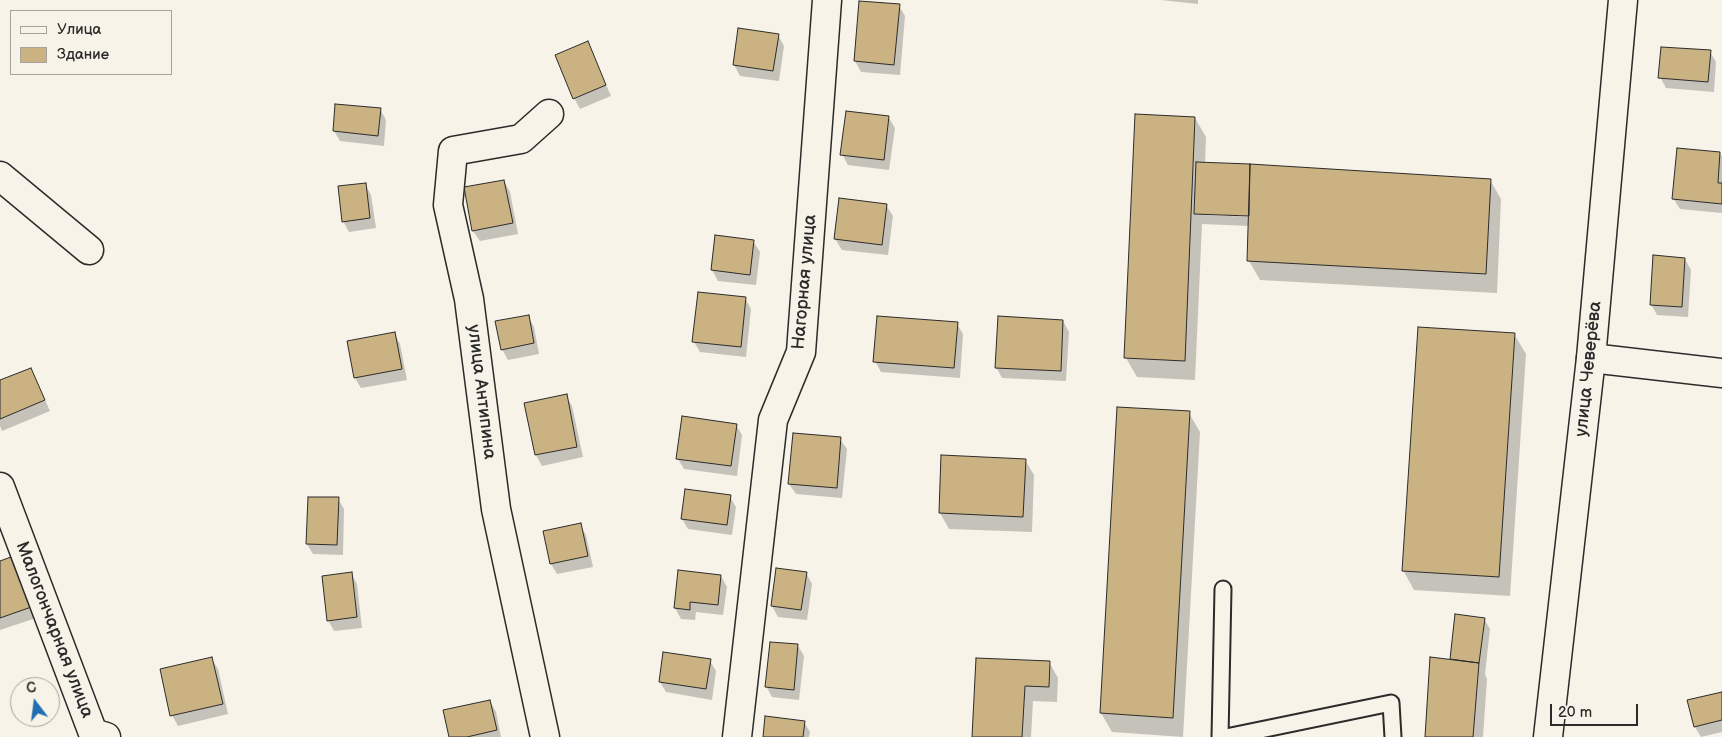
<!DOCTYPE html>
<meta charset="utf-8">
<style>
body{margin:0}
#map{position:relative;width:1722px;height:737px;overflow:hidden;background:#f7f3e8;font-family:"Balsamiq Sans",sans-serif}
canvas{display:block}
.legend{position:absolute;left:10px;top:10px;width:162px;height:65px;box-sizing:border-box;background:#f7f3e8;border:1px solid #a5a39c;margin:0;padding:6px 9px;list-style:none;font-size:15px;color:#2b2b2b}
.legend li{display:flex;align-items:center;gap:10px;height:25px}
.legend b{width:25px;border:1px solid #a5a39c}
.north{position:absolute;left:10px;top:677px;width:50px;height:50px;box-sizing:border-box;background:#f7f3e8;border:1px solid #a5a39c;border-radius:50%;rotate:345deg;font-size:14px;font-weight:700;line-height:20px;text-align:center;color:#2b2b2b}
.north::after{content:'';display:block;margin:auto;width:18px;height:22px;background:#1f6fb2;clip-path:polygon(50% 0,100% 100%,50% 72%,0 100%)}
.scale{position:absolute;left:1550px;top:704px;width:88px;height:22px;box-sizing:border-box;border:2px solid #2b2b2b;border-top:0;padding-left:6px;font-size:15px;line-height:18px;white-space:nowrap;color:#2b2b2b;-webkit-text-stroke:4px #f7f3e8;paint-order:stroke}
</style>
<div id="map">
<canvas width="1722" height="737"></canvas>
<ul class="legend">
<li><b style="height:6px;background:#f7f3e8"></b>Улица</li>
<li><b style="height:14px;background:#cbb282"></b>Здание</li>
</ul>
<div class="north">С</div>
<div class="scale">20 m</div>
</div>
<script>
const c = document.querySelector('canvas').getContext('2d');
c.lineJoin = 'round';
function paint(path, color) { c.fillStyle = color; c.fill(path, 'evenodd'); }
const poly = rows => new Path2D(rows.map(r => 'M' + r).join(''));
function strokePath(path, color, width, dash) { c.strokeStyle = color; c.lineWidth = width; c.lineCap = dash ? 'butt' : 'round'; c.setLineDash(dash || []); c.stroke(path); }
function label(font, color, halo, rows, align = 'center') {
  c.font = font + ' "Balsamiq Sans",sans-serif'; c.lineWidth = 4; c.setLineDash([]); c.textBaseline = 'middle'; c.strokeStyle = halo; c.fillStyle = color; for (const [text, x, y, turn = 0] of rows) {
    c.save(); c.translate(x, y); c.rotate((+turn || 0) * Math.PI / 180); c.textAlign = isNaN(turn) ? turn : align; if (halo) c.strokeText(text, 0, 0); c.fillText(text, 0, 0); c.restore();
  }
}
paint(poly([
 [1161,0,1198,0,1198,4],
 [899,6,905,16,900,75,861,72,855,61],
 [739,30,778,35,784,46,779,81,740,76,734,65],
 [587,42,611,96,580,109,574,98,557,56],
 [1710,52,1716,62,1714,92,1666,88,1660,77],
 [380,109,386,120,384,146,340,141,334,131],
 [889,118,895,128,889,170,848,165,842,154],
 [1195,118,1206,137,1205,164,1490,180,1501,199,1497,293,1260,280,1249,261,1250,226,1202,224,1195,380,1137,377,1126,358],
 [1203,213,1255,215,1255,217,1203,215],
 [1720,153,1722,157,1722,213,1680,209,1673,198],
 [504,181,510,192,518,234,480,241,473,231,465,188],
 [365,184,371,195,376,228,349,232,343,221],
 [886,205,893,216,888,255,842,250,835,239],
 [753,241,760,252,756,285,718,281,712,270],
 [1685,259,1691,270,1688,317,1657,315,1651,304],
 [745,298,751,309,746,357,700,352,694,342],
 [528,316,534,327,539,354,508,360,502,349],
 [1063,321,1069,332,1066,381,1002,378,996,367],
 [957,324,963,334,960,378,881,372,875,361],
 [394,333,400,344,407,380,361,388,355,378],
 [1514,334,1526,354,1510,596,1414,590,1403,570],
 [31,369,50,411,2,431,0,426,0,382],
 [566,396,572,406,583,457,542,466,536,455,526,404],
 [1189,413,1200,432,1183,737,1112,732,1101,713],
 [736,425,742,435,737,476,684,469,678,459],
 [840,439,847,449,842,498,796,494,789,484],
 [943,456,1025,460,1034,475,1032,532,949,529,940,513],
 [730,497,736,507,732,535,688,529,682,519],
 [338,499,344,509,343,555,313,554,307,544],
 [580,525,586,535,593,567,557,574,551,564],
 [0,562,42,616,0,630],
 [351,573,357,584,362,628,334,631,328,620],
 [806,573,812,584,807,620,778,617,772,606],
 [721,576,727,587,723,615,696,612,695,620,681,619,675,608],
 [1484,619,1490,629,1485,674,1487,679,1483,737,1426,737,1452,661,1451,659],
 [798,646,804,656,799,700,772,697,766,686],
 [211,658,218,669,228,714,178,726,172,715],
 [710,661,716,671,712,700,666,692,660,682],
 [1049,662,1058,678,1057,702,1033,701,1031,737,973,737],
 [1722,693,1722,732,1701,737,1695,727,1689,701],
 [490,701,496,712,501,737,450,737],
 [804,722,810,732,809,737,764,737]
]), '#0003');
const building = poly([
 [859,1,900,4,894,65,854,61,859,1],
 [738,28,779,34,773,71,733,65,738,28],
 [588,41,606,85,573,99,555,55,588,41],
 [1661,47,1711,50,1708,82,1658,78,1661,47],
 [335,104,381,108,378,136,333,131,335,104],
 [846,111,889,116,884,160,840,155,846,111],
 [1135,114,1195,117,1185,361,1124,358,1135,114],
 [1677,148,1720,152,1718,183,1722,183,1722,204,1672,199,1677,148],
 [1196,162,1250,164,1249,216,1194,214,1196,162],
 [1250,164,1491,179,1486,274,1247,261,1250,164],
 [504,180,513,223,472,231,464,187,504,180],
 [366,183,370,218,342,222,338,186,366,183],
 [839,198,887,204,882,245,834,239,839,198],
 [715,235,754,240,750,275,711,270,715,235],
 [1653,255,1685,258,1682,307,1650,305,1653,255],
 [698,292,746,297,741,347,692,342,698,292],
 [529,315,534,343,501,350,495,321,529,315],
 [877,316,958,322,954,368,873,362,877,316],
 [998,316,1063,320,1061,371,995,368,998,316],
 [1418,327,1515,333,1499,577,1402,571,1418,327],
 [395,332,402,369,354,378,347,341,395,332],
 [31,368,45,400,0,419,0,380,31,368],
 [567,394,577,447,535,455,524,403,567,394],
 [1117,407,1190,411,1173,718,1100,713,1117,407],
 [682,416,737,424,731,466,676,459,682,416],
 [793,433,841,437,837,488,788,484,793,433],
 [941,455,1026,459,1023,517,939,513,941,455],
 [685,489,731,495,727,525,681,519,685,489],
 [308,497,339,497,337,545,306,544,308,497],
 [581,523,588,556,550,564,543,531,581,523],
 [19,554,37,605,0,618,0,561,19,554],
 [776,568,807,572,801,610,771,606,776,568],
 [678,570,721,575,718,605,690,602,690,610,674,608,678,570],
 [352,572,357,617,327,621,322,576,352,572],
 [1455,614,1485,618,1479,663,1450,659,1455,614],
 [770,642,798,644,794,690,765,687,770,642],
 [663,652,711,659,706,689,659,682,663,652],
 [212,657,223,704,170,716,160,669,212,657],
 [1430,657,1479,663,1473,737,1425,737,1430,657],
 [976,658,1050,661,1049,687,1025,686,1022,737,972,737,976,658],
 [1722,692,1722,720,1694,727,1687,700,1722,692],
 [490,700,497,730,467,737,449,737,443,710,490,700],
 [765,716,805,721,803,737,763,737,765,716]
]);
paint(building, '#cbb282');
strokePath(building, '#2b2b2b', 1);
const lane = poly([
 [1220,737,1223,589],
 [1226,737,1391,703,1393,737]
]);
const street = poly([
 [0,176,89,250],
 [1591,358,1722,373],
 [0,487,93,733,106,737],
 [545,737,496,509,469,299,448,205,453,151,521,139,549,114],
 [737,737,773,420,801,352,827,0]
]);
const secondary = poly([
 [1548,737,1591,358,1623,0]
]);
strokePath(lane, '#2b2b2b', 19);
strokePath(street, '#2b2b2b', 31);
strokePath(secondary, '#2b2b2b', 31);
strokePath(lane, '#f7f3e8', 15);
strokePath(street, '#f7f3e8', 28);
strokePath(secondary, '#f7f3e8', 28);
label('18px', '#2b2b2b', '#f7f3e8', [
 ["Нагорная улица",805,282,-85],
 ["улица Чеверёва",1589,369,-84],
 ["улица Антипина",481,392,83],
 ["Малогончарная улица",54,630,69]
]);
</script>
